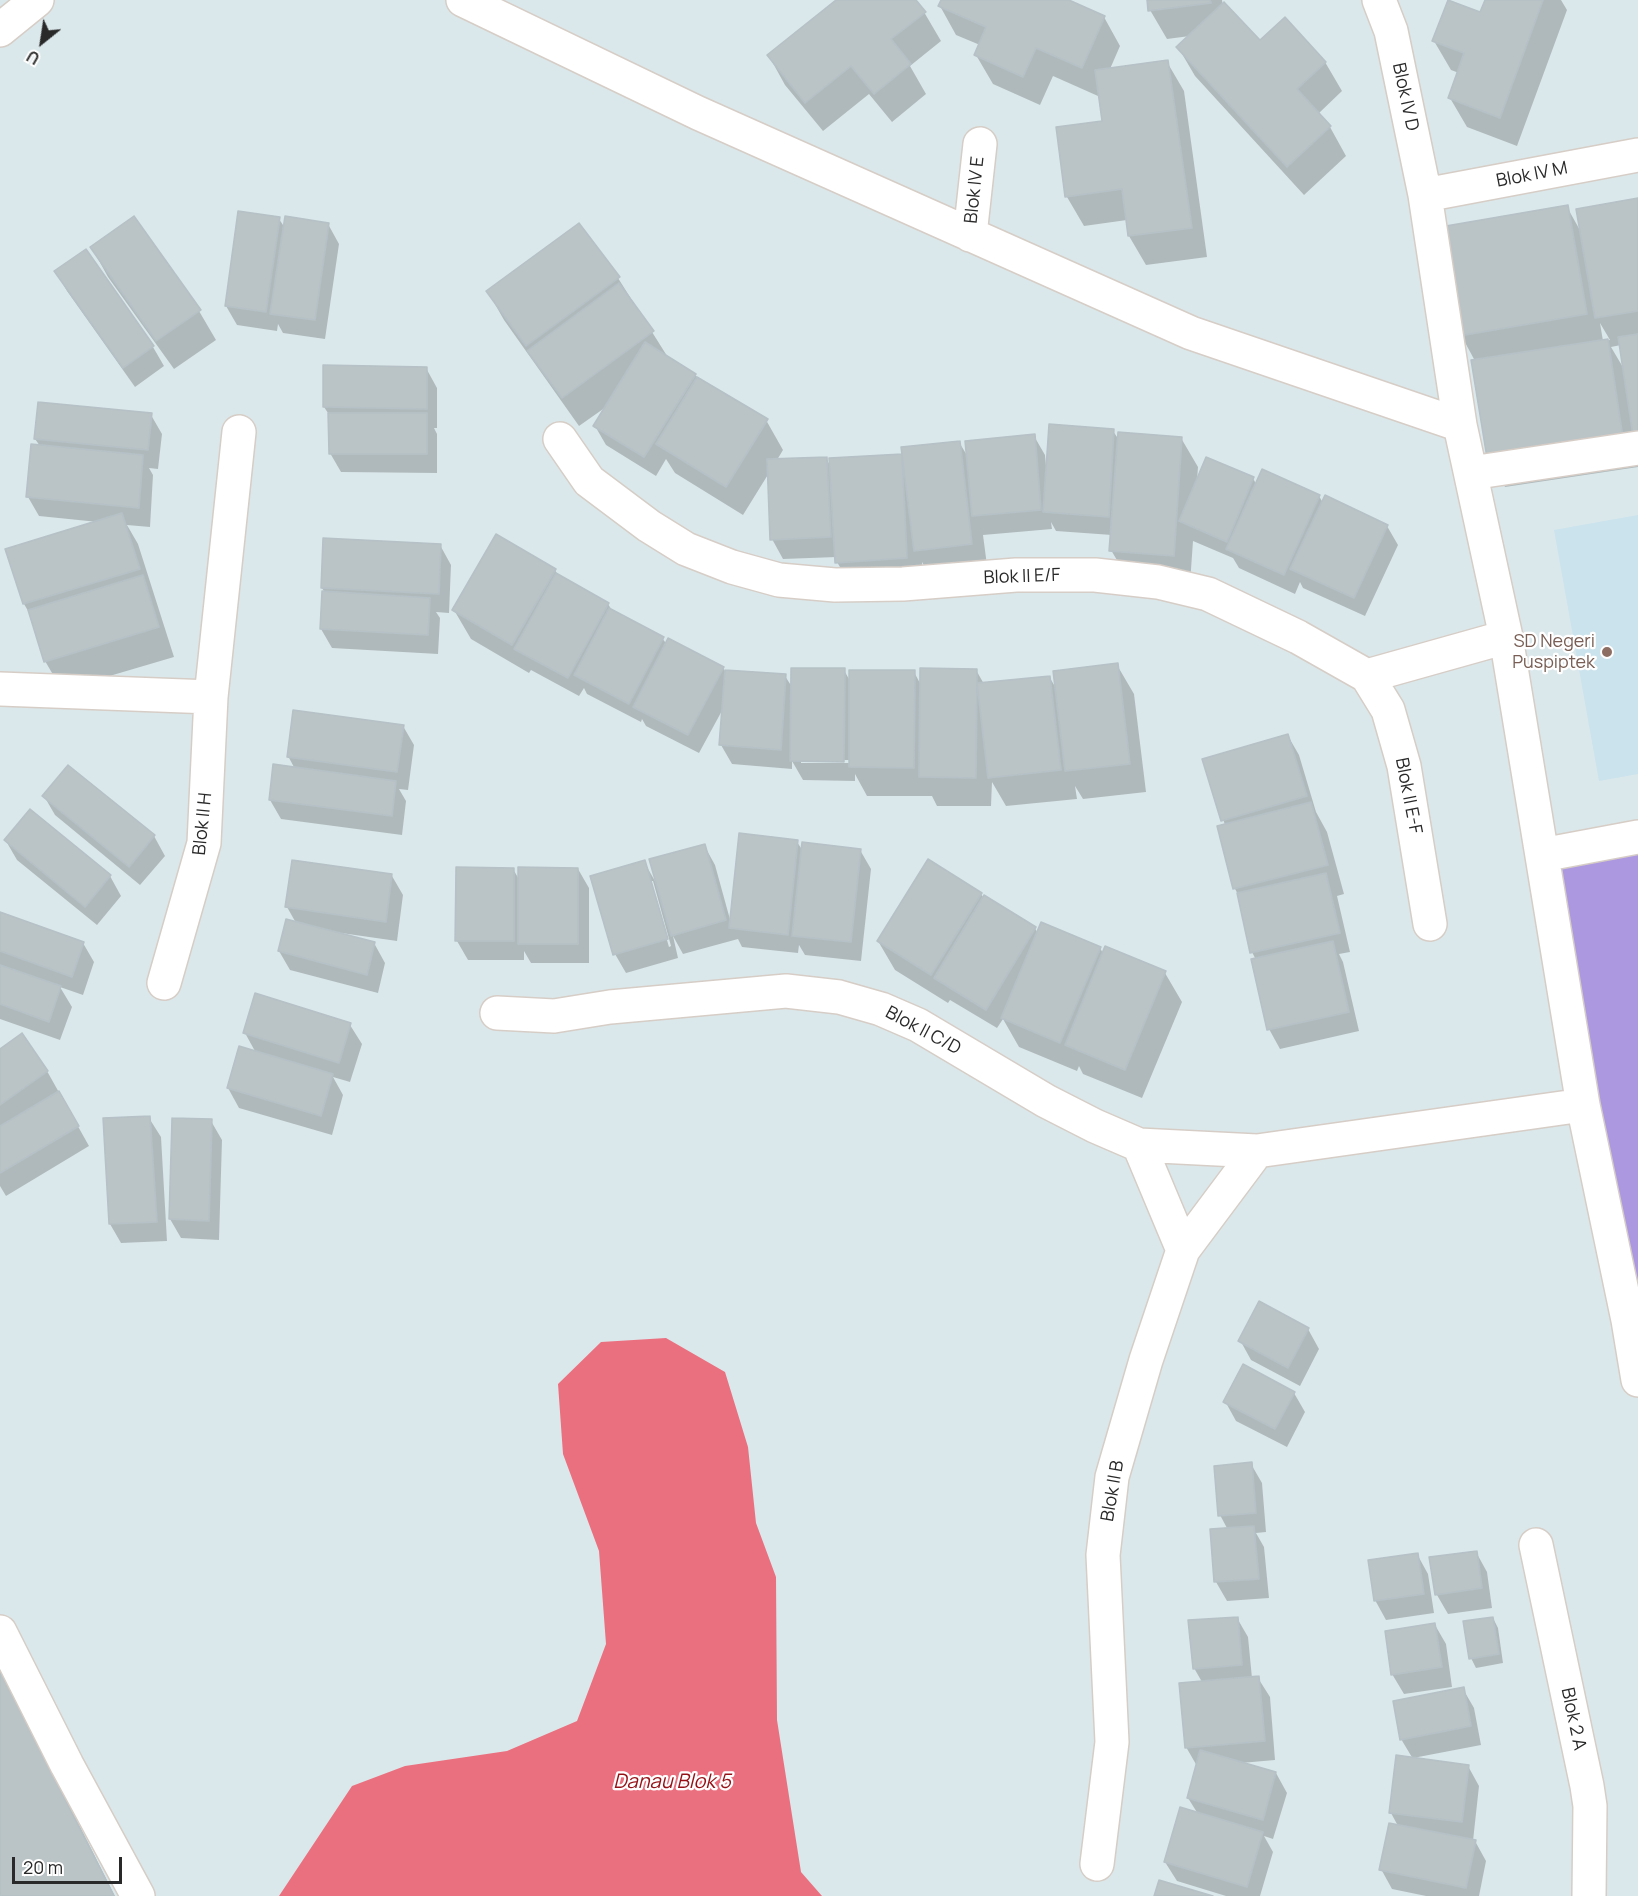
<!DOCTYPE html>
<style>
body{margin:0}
#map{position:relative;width:1638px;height:1896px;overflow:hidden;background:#dbe8eb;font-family:Manrope,sans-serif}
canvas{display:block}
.north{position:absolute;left:12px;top:12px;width:60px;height:60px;-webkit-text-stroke:4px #fff;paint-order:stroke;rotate:210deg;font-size:16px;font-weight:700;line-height:24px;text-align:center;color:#292929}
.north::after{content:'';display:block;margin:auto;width:21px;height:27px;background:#292929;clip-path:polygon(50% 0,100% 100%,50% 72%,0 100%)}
.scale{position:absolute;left:12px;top:1857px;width:110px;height:27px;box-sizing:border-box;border:3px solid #292929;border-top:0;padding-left:8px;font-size:18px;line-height:21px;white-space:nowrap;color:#292929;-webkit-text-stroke:4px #fff;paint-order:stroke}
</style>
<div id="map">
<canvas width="1638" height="1896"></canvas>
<div class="north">U</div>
<div class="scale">20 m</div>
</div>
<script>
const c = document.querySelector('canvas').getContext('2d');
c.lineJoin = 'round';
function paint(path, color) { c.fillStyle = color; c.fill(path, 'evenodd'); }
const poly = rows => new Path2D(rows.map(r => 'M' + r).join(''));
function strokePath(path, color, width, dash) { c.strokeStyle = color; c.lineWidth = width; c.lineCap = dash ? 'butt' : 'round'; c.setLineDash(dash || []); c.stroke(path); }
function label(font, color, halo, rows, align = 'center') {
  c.font = font + ' Manrope,sans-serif'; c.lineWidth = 4.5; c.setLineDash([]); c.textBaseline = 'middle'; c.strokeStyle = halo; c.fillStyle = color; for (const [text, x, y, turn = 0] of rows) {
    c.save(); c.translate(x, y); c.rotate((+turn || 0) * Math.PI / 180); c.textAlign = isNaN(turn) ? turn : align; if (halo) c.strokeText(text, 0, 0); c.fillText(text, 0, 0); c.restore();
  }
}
paint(poly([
 [1638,515,1638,774,1599,781,1554,530]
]), '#cae3ec');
paint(poly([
 [1638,848,1638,1311,1633,1311,1559,861]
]), '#ab98e0');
paint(poly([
 [666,1338,725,1372,748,1447,756,1523,776,1577,777,1720,801,1872,822,1896,279,1896,352,1786,405,1766,507,1751,577,1721,606,1644,599,1551,563,1454,558,1384,601,1342]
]), '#eb707f');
paint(poly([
 [838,0,914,0,924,12,941,41,910,66,926,94,892,122,869,94,823,131,785,85,769,56],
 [942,0,1065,0,1104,17,1120,46,1110,69,1167,62,1184,91,1207,257,1146,265,1129,236,1127,220,1084,226,1067,197,1104,123,1100,92,1098,96,1053,76,1040,105,993,84,976,55,980,45,956,35,940,6],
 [1148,0,1222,0,1223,6,1260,42,1325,62,1342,91,1318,114,1330,127,1346,156,1304,195,1195,76,1178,47,1190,36,1167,39,1150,10],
 [1486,0,1561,0,1567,10,1517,146,1467,127,1450,98,1459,73,1451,70,1434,41,1481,14],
 [1638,200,1638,467,1505,487,1489,458,1475,361,1461,335,1567,207,1581,232],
 [1600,323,1610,340,1603,341],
 [1621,345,1624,369,1611,347],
 [279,219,285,228,328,224,339,244,325,339,283,333,278,324,277,331,237,325,226,306],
 [92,248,199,311,216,340,174,369,108,277],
 [86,251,153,347,164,366,135,387,67,291,56,272],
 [618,278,669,359,766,420,783,450,777,460,826,458,831,467,904,455,959,442,968,457,1034,436,1045,455,1046,466,1048,465,1113,431,1119,440,1181,438,1198,467,1197,481,1253,478,1256,484,1319,496,1323,503,1387,526,1398,545,1365,616,1303,588,1300,582,1295,594,1239,568,1233,558,1193,541,1190,584,1128,579,1111,550,1112,535,1056,531,1051,522,1052,529,983,535,988,573,932,579,922,562,923,587,854,591,837,562,837,557,783,559,772,539,769,473,743,515,675,473,666,459,656,476,606,445,595,426,606,407,579,426,504,320,488,292],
 [426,368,437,388,437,428,434,428,437,434,437,473,341,472,330,453,330,416,324,407],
 [151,415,162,434,158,469,149,468,153,475,150,527,127,525,138,544,174,657,62,690,45,661,31,616,24,604,7,550,98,522,39,516,28,497,40,446,35,439],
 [440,545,451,565,449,613,436,612,440,618,438,654,332,648,321,629,325,593,322,588],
 [555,570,559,577,608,604,613,612,663,639,667,645,723,668,725,671,785,676,792,687,844,670,850,681,914,672,921,685,976,670,984,684,1050,678,1057,690,1117,665,1134,694,1146,792,1083,799,1075,786,1077,799,1006,806,992,782,991,806,937,806,932,796,867,796,855,774,855,781,803,780,792,761,792,769,732,764,721,745,724,707,699,753,646,726,642,719,641,722,587,694,584,688,579,696,531,670,529,673,471,639,454,610],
 [801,760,852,760,852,763,801,763],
 [403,726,414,745,408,790,399,789,406,801,402,835,281,819,270,800,295,769,288,756],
 [1288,736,1299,755,1316,812,1327,832,1344,894,1337,896,1350,952,1339,954,1343,962,1359,1031,1280,1049,1269,1029,1256,960,1252,952,1239,896,1235,889,1218,827,1225,825,1204,760],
 [44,796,154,836,165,856,140,885,55,815],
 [31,811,110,876,121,896,97,925,17,860,6,841],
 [797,842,803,851,860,850,871,869,861,961,805,955,799,945,798,953,742,947,738,939,683,954,673,936,678,958,626,973,615,954,644,862,655,881,704,845,715,865,731,923],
 [650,881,653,881,671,946,669,947],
 [513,869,520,881,578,869,589,888,589,963,531,963,524,951,524,960,468,960,457,941],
 [392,876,403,895,397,941,341,933,341,935,374,943,385,963,378,993,290,970,279,951,296,923,287,907],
 [981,894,984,899,1035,928,1038,934,1100,948,1104,955,1165,973,1182,1002,1142,1098,1083,1074,1079,1066,1077,1071,1019,1047,1003,1019,997,1028,950,1000,948,1003,895,970,878,941],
 [0,913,83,943,94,962,83,995,60,987,72,1007,60,1040,0,1019],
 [350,1025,362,1044,350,1082,333,1077,343,1095,332,1135,239,1108,228,1088,256,1053,245,1033],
 [0,1051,47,1071,89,1146,6,1196,0,1186],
 [149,1118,161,1137,167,1241,121,1243,110,1224],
 [211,1121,222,1140,219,1240,181,1238,170,1219],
 [1308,1329,1319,1349,1300,1386,1251,1360,1240,1340],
 [1294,1393,1305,1412,1287,1447,1236,1421,1225,1401],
 [1251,1464,1262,1483,1266,1532,1256,1533,1264,1547,1269,1598,1227,1601,1216,1582,1228,1530,1220,1515],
 [1476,1552,1487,1572,1492,1608,1448,1614,1437,1595],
 [1417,1554,1428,1574,1434,1613,1386,1620,1375,1600],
 [1237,1618,1248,1637,1252,1678,1258,1678,1270,1697,1275,1760,1241,1763,1276,1773,1287,1793,1273,1839,1264,1836,1273,1852,1260,1896,1226,1896,1177,1881,1165,1862,1198,1814,1188,1798,1197,1766,1186,1747,1202,1682,1194,1668],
 [1493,1618,1498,1628,1503,1663,1476,1668,1471,1658],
 [1435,1625,1446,1644,1452,1687,1404,1694,1392,1674],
 [0,1668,115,1896,0,1896],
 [1463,1689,1474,1708,1481,1745,1413,1758,1468,1766,1479,1786,1473,1841,1475,1841,1486,1861,1479,1896,1426,1896,1392,1889,1381,1869,1398,1826,1391,1813,1413,1759,1401,1739]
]), '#0003');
const building = poly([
 [836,0,916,0,926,12,891,39,911,64,874,94,851,66,805,103,767,55,836,0],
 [941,0,1069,0,1105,16,1082,68,1036,48,1023,77,974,55,986,27,938,6,941,0],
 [1147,0,1210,0,1211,3,1148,11,1147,0],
 [1448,0,1480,12,1485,0,1543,0,1500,118,1448,98,1464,53,1432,41,1448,0],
 [1224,2,1260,40,1285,17,1326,62,1297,89,1331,126,1287,167,1176,47,1224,2],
 [1168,60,1192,228,1128,236,1122,189,1065,197,1056,127,1102,121,1095,70,1168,60],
 [1638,198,1638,311,1595,318,1576,209,1638,198],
 [1568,205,1587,314,1459,336,1440,227,1568,205],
 [238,211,280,217,266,312,225,306,238,211],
 [134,216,201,310,156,341,90,247,134,216],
 [285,216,329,223,315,320,270,314,285,216],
 [579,223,620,277,526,346,486,291,579,223],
 [86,249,154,346,123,368,54,271,86,249],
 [619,283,654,331,562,398,527,351,619,283],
 [1638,334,1638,441,1634,442,1618,337,1638,334],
 [1608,339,1623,438,1487,458,1471,360,1608,339],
 [645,342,696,374,644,457,593,426,645,342],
 [323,365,427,367,427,409,323,407,323,365],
 [697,377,768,419,726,487,656,444,697,377],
 [38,402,152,413,148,450,34,439,38,402],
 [328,413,427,413,427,454,329,454,328,413],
 [1049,424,1114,429,1109,517,1043,512,1049,424],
 [1118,432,1182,437,1174,556,1109,551,1118,432],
 [1035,434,1041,510,972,516,965,441,1035,434],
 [960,441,972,544,914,551,901,447,960,441],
 [31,444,143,455,139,508,26,497,31,444],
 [902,454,907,558,835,563,829,458,902,454],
 [827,457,831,537,770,540,767,459,827,457],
 [1206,457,1254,477,1227,542,1179,521,1206,457],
 [1262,469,1320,495,1284,575,1226,549,1262,469],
 [1325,495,1388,525,1354,598,1290,569,1325,495],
 [122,513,140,569,23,604,5,549,122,513],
 [496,534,556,569,512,645,452,610,496,534],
 [323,538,441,544,439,594,321,588,323,538],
 [556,573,609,603,568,678,514,649,556,573],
 [143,575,159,627,44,662,28,610,143,575],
 [322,591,430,598,428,635,320,629,322,591],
 [609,608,664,637,629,704,574,675,609,608],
 [668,638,724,667,688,735,633,707,668,638],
 [1118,663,1130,764,1065,771,1053,671,1118,663],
 [791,668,845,668,844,762,790,761,791,668],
 [920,668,977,669,976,778,919,777,920,668],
 [725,670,786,674,781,750,719,745,725,670],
 [849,670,915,670,914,768,849,767,849,670],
 [1050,676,1061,770,988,778,977,683,1050,676],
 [293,710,404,725,397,772,287,757,293,710],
 [1288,734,1307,796,1221,821,1202,759,1288,734],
 [273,764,396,781,392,816,269,800,273,764],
 [68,765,155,835,129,867,42,796,68,765],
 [1311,802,1328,865,1233,889,1217,826,1311,802],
 [30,809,111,875,85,907,4,840,30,809],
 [739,833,798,840,788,935,729,928,739,833],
 [802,842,861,849,851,942,792,936,802,842],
 [705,844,726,920,671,936,649,859,705,844],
 [928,859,982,893,931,975,877,941,928,859],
 [292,860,392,874,386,922,285,907,292,860],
 [645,860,668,939,613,955,590,876,645,860],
 [456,867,514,868,514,941,455,941,456,867],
 [518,867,578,868,578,944,518,944,518,867],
 [1326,873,1340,933,1250,953,1237,893,1326,873],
 [984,895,1036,927,986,1010,934,978,984,895],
 [0,912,84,942,72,977,0,951,0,912],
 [286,919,375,942,367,975,278,951,286,919],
 [1041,922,1101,947,1060,1043,1001,1018,1041,922],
 [1333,941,1349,1012,1267,1030,1251,959,1333,941],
 [1105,946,1166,971,1125,1070,1065,1045,1105,946],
 [0,965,61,986,49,1022,0,1004,0,965],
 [255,993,351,1023,339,1063,243,1033,255,993],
 [22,1033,48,1071,0,1105,0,1049,22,1033],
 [239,1046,333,1074,321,1116,227,1088,239,1046],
 [59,1091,79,1126,0,1173,0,1126,59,1091],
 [150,1116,157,1222,109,1224,103,1118,150,1116],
 [172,1118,212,1119,209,1221,169,1219,172,1118],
 [1259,1301,1309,1328,1288,1368,1238,1341,1259,1301],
 [1243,1364,1295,1392,1275,1429,1223,1402,1243,1364],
 [1252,1462,1256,1513,1218,1516,1214,1466,1252,1462],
 [1254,1526,1259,1579,1214,1582,1210,1529,1254,1526],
 [1477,1551,1482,1588,1435,1595,1429,1557,1477,1551],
 [1418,1553,1424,1594,1374,1601,1368,1560,1418,1553],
 [1238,1617,1242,1665,1193,1669,1188,1620,1238,1617],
 [1493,1617,1499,1654,1469,1659,1463,1621,1493,1617],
 [1435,1623,1442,1667,1391,1675,1385,1631,1435,1623],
 [0,1670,114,1896,0,1896,0,1670],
 [1259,1676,1265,1741,1185,1748,1179,1683,1259,1676],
 [1464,1687,1471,1726,1400,1740,1393,1701,1464,1687],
 [1200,1750,1276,1772,1263,1820,1187,1798,1200,1750],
 [1396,1755,1469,1765,1462,1822,1389,1813,1396,1755],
 [1180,1807,1263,1832,1247,1887,1164,1862,1180,1807],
 [1389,1823,1476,1840,1466,1888,1379,1870,1389,1823],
 [1159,1880,1213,1896,1154,1896,1159,1880]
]);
paint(building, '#bac3c6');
strokePath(building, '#b5c1c6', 1.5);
const minor = poly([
 [463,0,698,113,1191,333,1460,425,1506,637,1583,1105,1628,1320,1638,1380],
 [1379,0,1391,31,1425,195,1460,425],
 [0,30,37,0],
 [1425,195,1638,155],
 [970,235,980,144],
 [560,439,589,481,649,526,686,549,732,567,779,580,835,585,903,584,1016,575,1095,575,1158,582,1208,594,1298,637,1367,676,1506,637],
 [1471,473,1638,448],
 [1367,676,1388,710,1404,766,1430,924],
 [0,689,211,697],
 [1542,855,1638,837],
 [164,983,204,843,211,697,239,432],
 [497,1013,554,1016,610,1007,786,991,839,997,881,1009,918,1025,1046,1101,1095,1126,1139,1145,1257,1151,1583,1105],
 [1139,1145,1183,1250],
 [1536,1545,1587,1786,1590,1806,1589,1896],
 [0,1632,67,1765,138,1896],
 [1097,1864,1112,1742,1103,1555,1112,1477,1146,1360,1183,1250,1257,1151]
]);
strokePath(minor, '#d6cdc6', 36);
strokePath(minor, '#fff', 33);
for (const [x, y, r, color] of [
 [1607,652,6,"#8d6e63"]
]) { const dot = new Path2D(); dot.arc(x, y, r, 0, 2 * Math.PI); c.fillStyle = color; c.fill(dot); strokePath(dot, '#fff', 2); }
label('18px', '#292929', '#fff', [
 ["Blok IV D",1405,97,78],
 ["Blok IV M",1532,175,-11],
 ["Blok IV E",975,190,-84],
 ["Blok II E/F",1022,577,-2],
 ["Blok II E-F",1408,796,79],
 ["Blok II H",203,824,-84],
 ["Blok II C/D",923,1031,28],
 ["Blok II B",1113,1491,-80],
 ["Blok 2 A",1573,1719,78]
]);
label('18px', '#785e54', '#fff', [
 ["SD Negeri",1595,642],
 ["Puspiptek",1595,663]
], 'right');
label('italic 20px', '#951117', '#fff', [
 ["Danau Blok 5",672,1782]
]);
</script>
